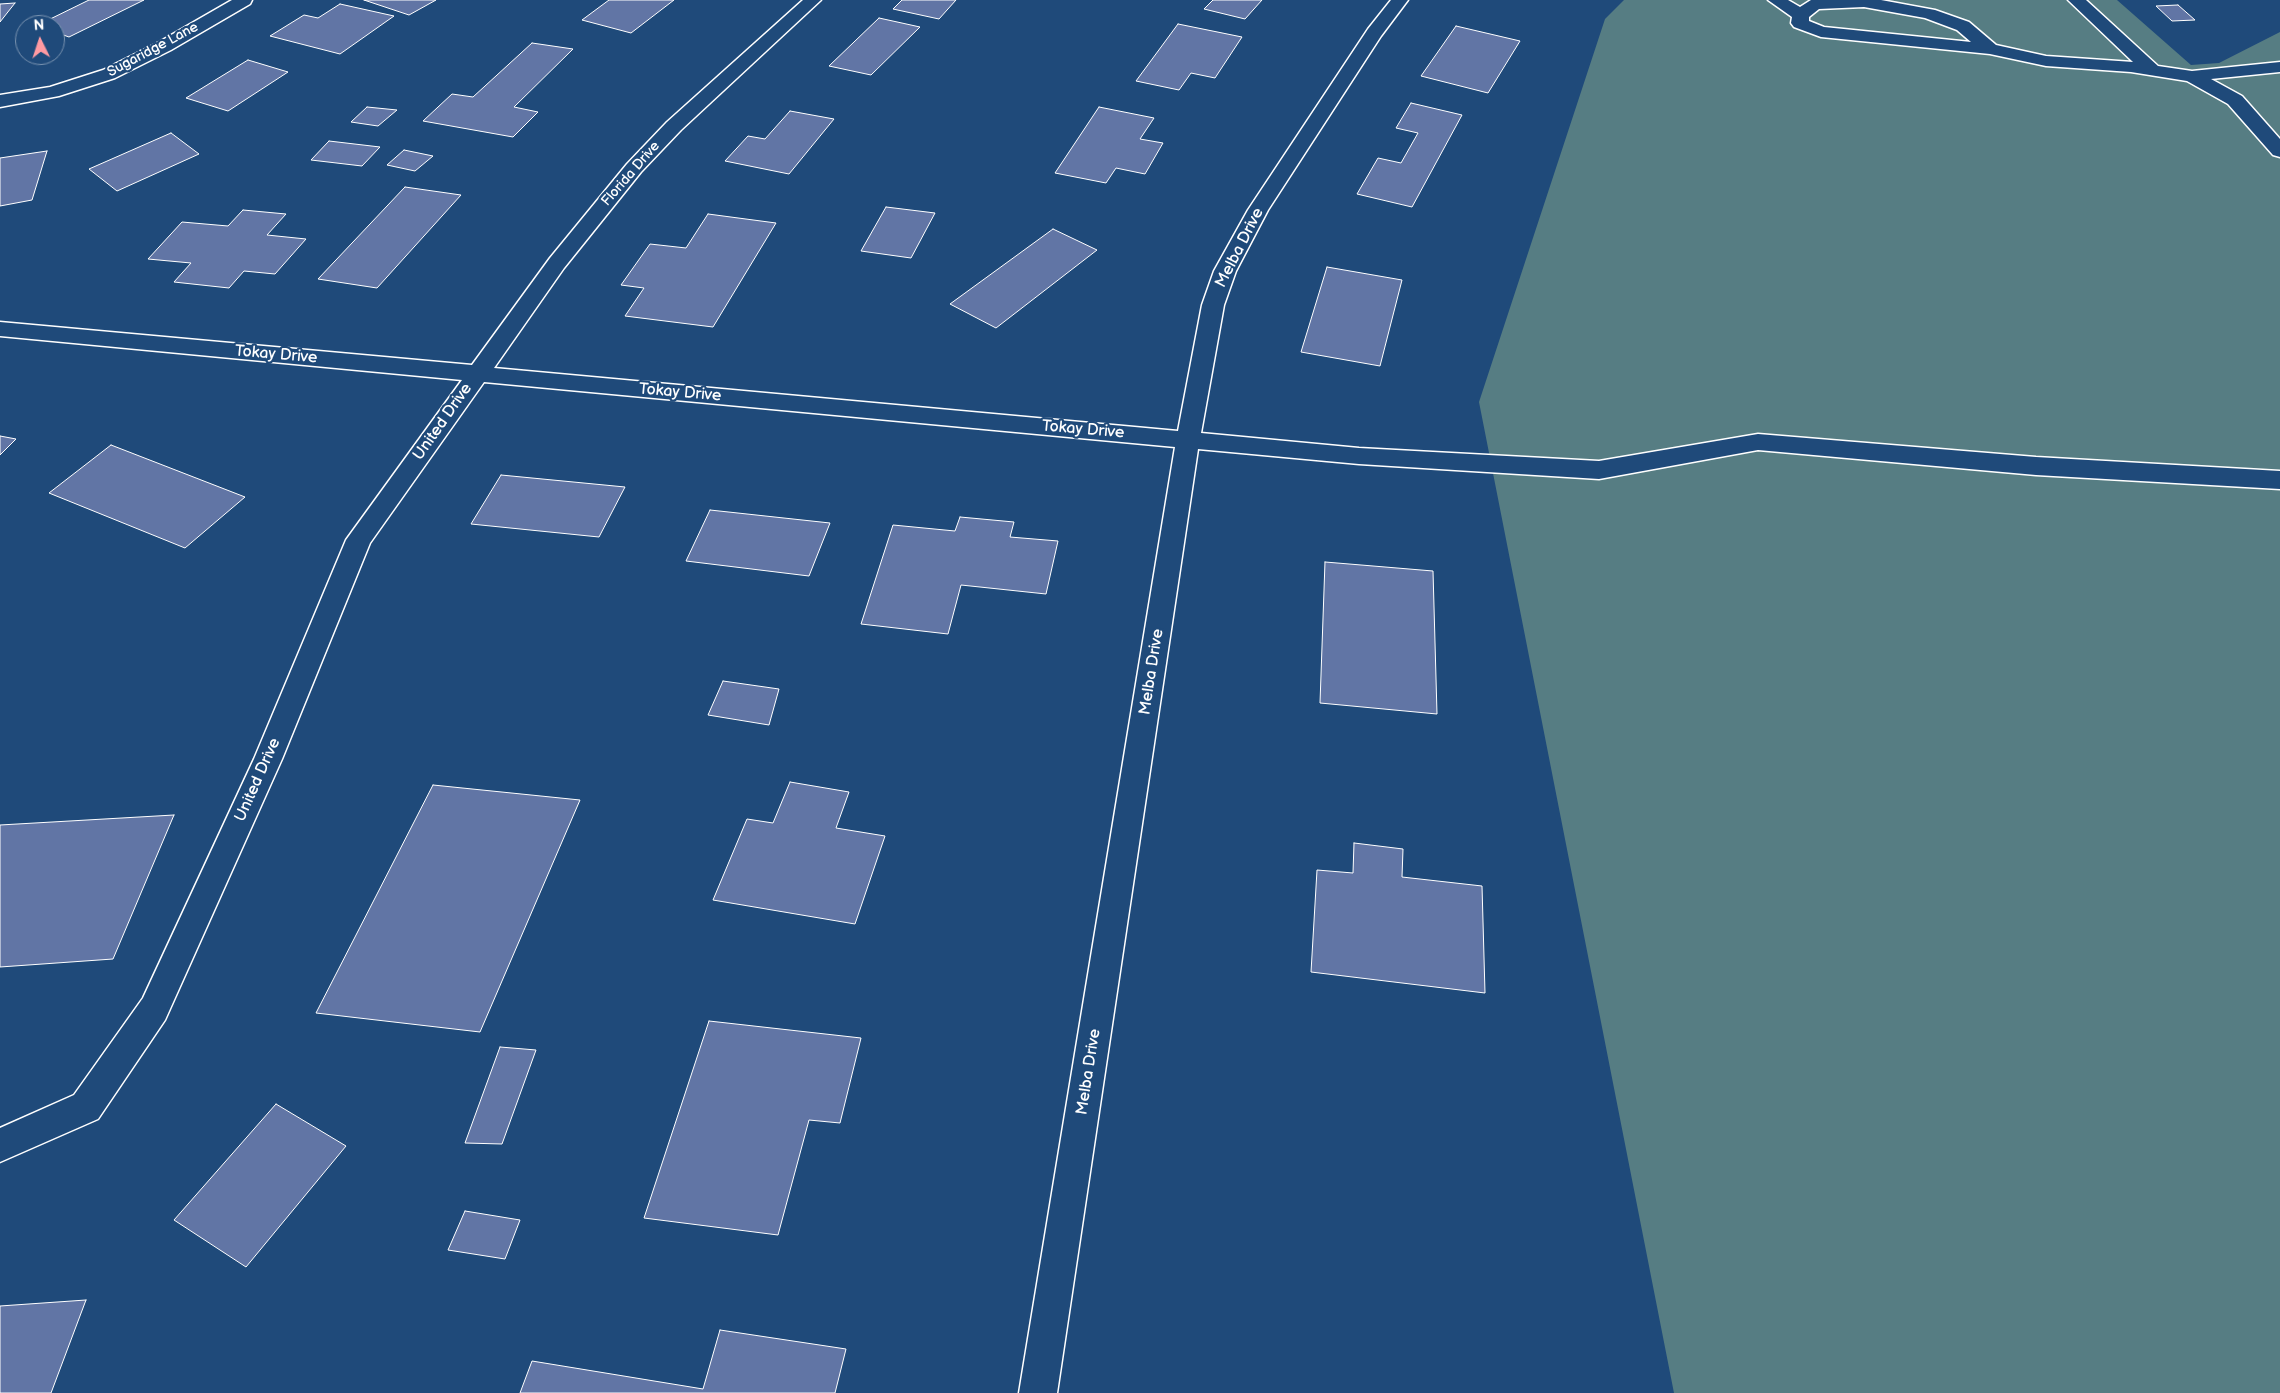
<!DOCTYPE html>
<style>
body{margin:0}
#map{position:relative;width:2280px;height:1393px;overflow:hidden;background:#1f4a7a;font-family:"Balsamiq Sans",sans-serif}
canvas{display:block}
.north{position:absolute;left:15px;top:15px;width:50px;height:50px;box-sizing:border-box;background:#1f4a7a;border:1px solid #7992af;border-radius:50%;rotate:356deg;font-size:14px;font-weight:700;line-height:20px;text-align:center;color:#fff}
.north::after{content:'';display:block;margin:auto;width:18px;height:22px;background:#ff9aa2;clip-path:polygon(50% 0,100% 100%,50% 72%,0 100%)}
</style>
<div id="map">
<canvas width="2280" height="1393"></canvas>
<div class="north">N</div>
</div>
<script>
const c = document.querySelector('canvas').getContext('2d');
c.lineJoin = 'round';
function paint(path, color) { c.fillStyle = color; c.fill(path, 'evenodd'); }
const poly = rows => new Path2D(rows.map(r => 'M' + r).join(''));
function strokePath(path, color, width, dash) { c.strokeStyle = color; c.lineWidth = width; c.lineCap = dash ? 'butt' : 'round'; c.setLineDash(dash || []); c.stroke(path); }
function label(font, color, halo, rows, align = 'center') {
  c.font = font + ' "Balsamiq Sans",sans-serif'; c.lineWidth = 4.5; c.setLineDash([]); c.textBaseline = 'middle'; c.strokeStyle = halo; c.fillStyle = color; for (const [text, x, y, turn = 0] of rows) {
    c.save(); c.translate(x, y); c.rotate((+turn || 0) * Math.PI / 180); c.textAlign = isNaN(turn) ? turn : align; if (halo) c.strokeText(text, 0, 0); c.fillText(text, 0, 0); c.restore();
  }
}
paint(poly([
 [1624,0,2117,0,2191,65,2219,63,2280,32,2280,1393,1674,1393,1479,402,1605,19]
]), '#567d83');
const building = poly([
 [89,0,144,0,69,37,55,32,55,25,38,25,89,0],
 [364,0,436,0,409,15,364,0],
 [609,0,674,0,631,33,582,20,609,0],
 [902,0,956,0,939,19,893,9,902,0],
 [1213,0,1262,0,1245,19,1204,9,1213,0],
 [15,3,0,22,0,4,15,3],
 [340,4,394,16,340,54,270,36,304,15,318,18,340,4],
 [2178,5,2195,20,2172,21,2156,6,2178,5],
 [879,18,920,27,871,75,829,66,879,18],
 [1178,24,1242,37,1215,78,1191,73,1179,90,1136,81,1178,24],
 [1456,26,1520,41,1488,93,1421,76,1456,26],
 [532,43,573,49,514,107,538,112,513,137,423,121,452,94,473,97,532,43],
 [248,60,288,72,228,111,186,98,248,60],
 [1411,103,1462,115,1412,207,1357,194,1378,158,1401,163,1418,133,1396,128,1411,103],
 [367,107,397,110,378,126,351,122,367,107],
 [1099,107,1154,118,1140,139,1163,143,1145,174,1116,168,1106,183,1055,173,1099,107],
 [790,111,834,119,789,174,725,161,748,136,765,139,790,111],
 [171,133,199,154,117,191,89,169,171,133],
 [329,141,380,147,362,166,311,160,329,141],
 [404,150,433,156,415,171,387,165,404,150],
 [47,151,32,200,0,206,0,158,47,151],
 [405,187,461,195,377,288,318,279,405,187],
 [886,207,935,213,911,258,861,251,886,207],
 [243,210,286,214,267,235,306,239,275,274,244,271,229,288,174,282,191,263,148,259,182,222,228,226,243,210],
 [708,214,776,223,713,327,625,316,644,288,621,285,650,244,686,248,708,214],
 [1053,229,1097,250,996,328,950,304,1053,229],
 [1327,267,1402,280,1380,366,1301,352,1327,267],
 [0,436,16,439,0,455,0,436],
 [111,445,245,497,185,548,49,493,111,445],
 [501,475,625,487,599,537,471,524,501,475],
 [710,510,830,523,809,576,686,561,710,510],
 [960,517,1014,522,1010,537,1058,541,1046,594,961,585,948,634,861,624,893,525,955,531,960,517],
 [1325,562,1433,571,1437,714,1320,703,1325,562],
 [723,681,779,689,769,725,708,715,723,681],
 [790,782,849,792,836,828,885,836,855,924,713,900,747,819,773,823,790,782],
 [433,785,580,800,480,1032,316,1013,433,785],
 [174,815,113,959,0,967,0,825,174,815],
 [1354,843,1403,849,1402,877,1482,886,1485,993,1311,972,1317,870,1353,873,1354,843],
 [709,1021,861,1038,840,1123,809,1120,778,1235,644,1218,709,1021],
 [500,1047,536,1050,502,1144,465,1143,500,1047],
 [276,1104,346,1146,246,1267,174,1220,276,1104],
 [465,1211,520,1220,505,1259,448,1250,465,1211],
 [86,1300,51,1393,0,1393,0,1306,86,1300],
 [720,1330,846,1349,835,1393,520,1393,532,1361,703,1389,720,1330]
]);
paint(building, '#6175a5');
strokePath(building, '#fff', 1);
const minor = poly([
 [232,0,252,0,250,4,171,50,115,78,59,96,0,107,0,95,50,87,103,70,159,42,232,0],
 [803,0,821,0,681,130,641,172,564,268,494,368,1178,431,1202,305,1214,271,1248,210,1368,29,1391,0,1408,0,1381,36,1268,210,1236,271,1224,305,1201,433,1359,448,1599,461,1758,434,2036,457,2280,471,2280,489,2036,475,1758,450,1599,479,1359,464,1198,449,1057,1393,1019,1393,1175,447,484,382,370,543,282,759,165,1020,98,1119,0,1162,0,1128,74,1095,143,998,254,759,346,540,462,380,0,336,0,322,472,365,550,258,627,164,667,122,803,0],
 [1768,0,1788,0,1800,7,1811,0,1881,0,1935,10,1969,22,1996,45,2046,56,2133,62,2068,0,2086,0,2158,66,2192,71,2280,62,2280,72,2211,79,2242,96,2280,139,2280,157,2273,155,2228,104,2187,81,2131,72,2046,66,1990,54,1821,37,1794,27,1791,23,1792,17,1768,0],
 [1864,7,1925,18,1957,30,1971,42,1824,27,1809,21,1809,17,1819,9,1864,7]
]);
strokePath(minor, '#fff', 3);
paint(minor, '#1f4a7a');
label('14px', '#fff', '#1f4a7a', [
 ["Sugaridge Lane",153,50,-28],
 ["Florida Drive",631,174,-49]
]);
label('16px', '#fff', '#1f4a7a', [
 ["Melba Drive",1240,248,-63],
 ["Tokay Drive",276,355,5],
 ["Tokay Drive",680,393,5],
 ["United Drive",443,422,-55],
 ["Tokay Drive",1083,430,5],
 ["Melba Drive",1152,672,-81],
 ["United Drive",258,780,-66],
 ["Melba Drive",1089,1072,-81]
]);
</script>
